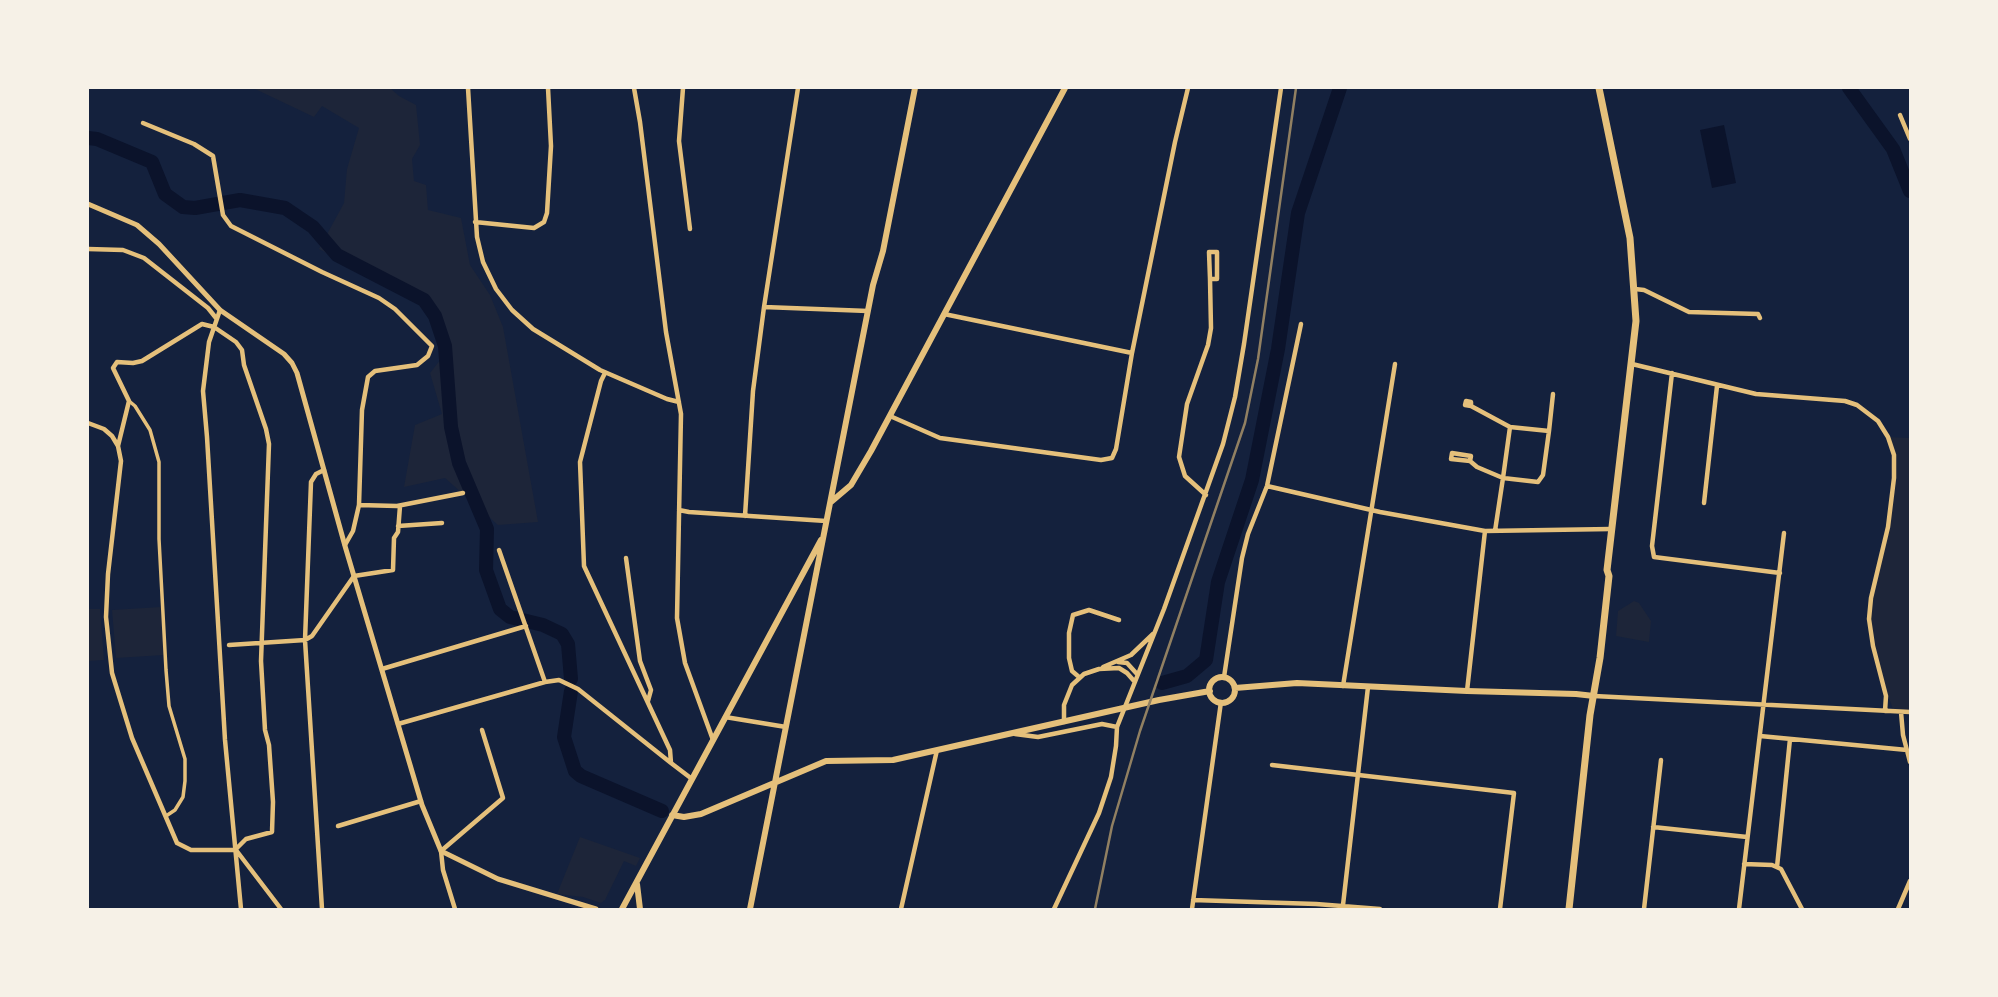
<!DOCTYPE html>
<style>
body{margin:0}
#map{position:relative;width:1998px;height:997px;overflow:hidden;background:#14213d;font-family:"Space Grotesk",sans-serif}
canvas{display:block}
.frame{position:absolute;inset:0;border:89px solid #f6f1e7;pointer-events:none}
</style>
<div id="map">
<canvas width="1998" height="997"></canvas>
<div class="frame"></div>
</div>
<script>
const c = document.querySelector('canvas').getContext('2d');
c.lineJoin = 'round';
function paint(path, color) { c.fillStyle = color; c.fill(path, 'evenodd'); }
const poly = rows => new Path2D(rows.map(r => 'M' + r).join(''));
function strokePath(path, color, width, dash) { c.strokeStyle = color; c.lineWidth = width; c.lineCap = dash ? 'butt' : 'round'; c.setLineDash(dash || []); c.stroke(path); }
paint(poly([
 [253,88,390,88,399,96,416,105,420,145,412,159,414,181,426,185,428,210,461,218,470,265,490,295,503,327,538,522,498,525,445,478,404,487,415,425,442,414,430,373,441,359,435,323,418,302,319,249,344,203,347,169,359,128,322,106,314,117],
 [1888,437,1910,438,1910,712,1894,712,1881,676,1869,619,1871,598,1888,527,1894,478,1894,455],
 [1634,601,1639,603,1651,621,1649,642,1616,636,1618,611],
 [161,607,164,655,116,658,112,610],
 [88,609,100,609,104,660,88,661],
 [580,837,640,858,636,866,624,861,605,900,601,903,583,897,557,894]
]), '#1d2539');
paint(poly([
 [1724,125,1736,183,1712,188,1700,130]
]), '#0b132b');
strokePath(poly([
 [1849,88,1893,149,1910,191],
 [88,138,97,139,152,162,165,194,183,207,195,208,240,200,285,208,313,227,337,255,424,300,435,316,445,346,451,427,459,463,487,529,486,570,500,609,510,617,543,625,562,634,568,644,571,679],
 [1162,683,1187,676,1206,660,1218,582,1252,480,1278,349,1298,213,1340,88],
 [571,691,564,737,575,771,581,776,662,811]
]), '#0b132b', 14);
strokePath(poly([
 [129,401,135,406,150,430,159,462,159,539,166,670,169,706,185,759,185,781,183,797,175,810,166,816]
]), '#e5c07b', 3.5);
strokePath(poly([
 [468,88,477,237,483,262,496,289,512,310,533,329,600,370,667,399,679,402],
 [634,88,640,122,666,332,681,414,677,618,685,663,713,740],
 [683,88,679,141,690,229],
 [1900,115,1910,139],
 [143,123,194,144,213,156,223,215,231,226,322,272,379,298,395,309,432,346,428,356,417,365,375,371,368,377,362,410,359,505,353,531,345,545],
 [475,222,534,228,544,222,547,213,551,146,548,88],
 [88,249,123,250,144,258,208,308,216,318],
 [1635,289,1644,290,1689,312,1758,314,1760,318],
 [764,307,868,311],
 [220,310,209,342,203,391,207,437,225,740,241,909],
 [944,314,1132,353],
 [1632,364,1756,394,1845,401,1857,405,1878,421,1888,437,1894,455,1894,478,1888,527,1871,598,1869,619,1873,646,1886,696,1885,711],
 [605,373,601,381,580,462,584,566,670,750,671,763,692,779],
 [1672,373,1652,546,1654,557,1780,573],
 [1471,406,1471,402,1466,401,1465,405,1471,406,1510,427],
 [890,416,940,438,1101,460,1112,458,1116,449,1132,353,1175,142,1188,88],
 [88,423,104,429,112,436,118,446,121,461,108,574,106,617,112,673,132,738,177,843,191,850,235,850],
 [1549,431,1553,394],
 [118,446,129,401,113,368,117,362,133,363,142,361,202,324,214,327,236,342,242,350,244,365,266,429,269,444,261,661,265,730,269,745,273,802,272,832,246,839,235,850],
 [1470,461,1471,456,1452,453,1451,459,1470,461,1477,467,1503,478,1538,482,1543,475,1549,431,1510,427,1503,478,1495,531],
 [1267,486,1380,512,1485,531,1611,529],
 [1206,495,1185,476,1179,457,1187,404,1208,345,1211,328,1210,279,1209,252,1217,252,1217,279,1210,279],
 [1704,503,1717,386],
 [359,505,397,506,463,493],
 [679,510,689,512,826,521],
 [745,516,753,391,764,307,798,88],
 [398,526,442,523],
 [499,550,545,682],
 [626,558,640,661,651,690,648,701],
 [229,645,305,640,312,636,354,576,393,570,394,538,398,532,400,506],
 [1118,662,1127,663,1137,674],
 [1103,667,1131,655,1153,634],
 [382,669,526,626],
 [1079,677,1072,671,1069,658,1069,633,1073,615,1089,610,1119,620],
 [1224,677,1242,558,1248,534,1267,486,1301,324],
 [1343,686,1395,364],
 [1467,691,1485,531],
 [1594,696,1910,712],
 [1901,712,1903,735,1910,762],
 [725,717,786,727],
 [1064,722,1064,705,1072,685,1084,674,1099,669,1119,668,1127,673,1134,681],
 [398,724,545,682,559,680,578,689,671,763],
 [1015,734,1038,737,1102,724,1117,727],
 [1760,736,1907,750],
 [1272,765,1514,793,1500,909],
 [338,826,421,801],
 [1653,827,1747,837],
 [236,850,281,909],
 [1744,864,1772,865,1781,869,1802,909],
 [1777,867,1790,739],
 [1193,900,1316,904,1380,909],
 [1343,905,1368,687],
 [322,909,305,640,311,482,316,474,324,470],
 [455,909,443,870,441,851,503,798,482,730],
 [901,909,937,750],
 [1054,909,1099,813,1111,777,1116,746,1117,727,1164,609,1223,444,1235,397,1244,344,1281,88],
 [1192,909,1221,702],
 [1644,909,1661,760],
 [1739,909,1784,533],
 [1898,909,1910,881]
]), '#e5c07b', 4.5);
strokePath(poly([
 [88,204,137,225,159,244,220,310,284,354,292,363,297,373,345,546,422,805,441,851,498,879,596,909]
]), '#e5c07b', 5);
strokePath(poly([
 [831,502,851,485,871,451,1065,88],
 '1209 690a13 13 0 1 1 26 0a13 13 0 1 1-26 0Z',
 [1235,688,1297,683,1467,691,1576,694,1594,696],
 [672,815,684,817,701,814,826,761,893,760,1159,700,1210,691],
 [637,884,640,909],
 [622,909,821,540],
 [750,909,873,285,883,251,915,88]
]), '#e5c07b', 6);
strokePath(poly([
 [1569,909,1590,715,1600,658,1609,576,1607,570,1636,321,1630,238,1599,88]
]), '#e5c07b', 7);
strokePath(poly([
 [1095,909,1112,826,1140,731,1245,423,1258,359,1296,88]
]), '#918062', 2.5);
</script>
